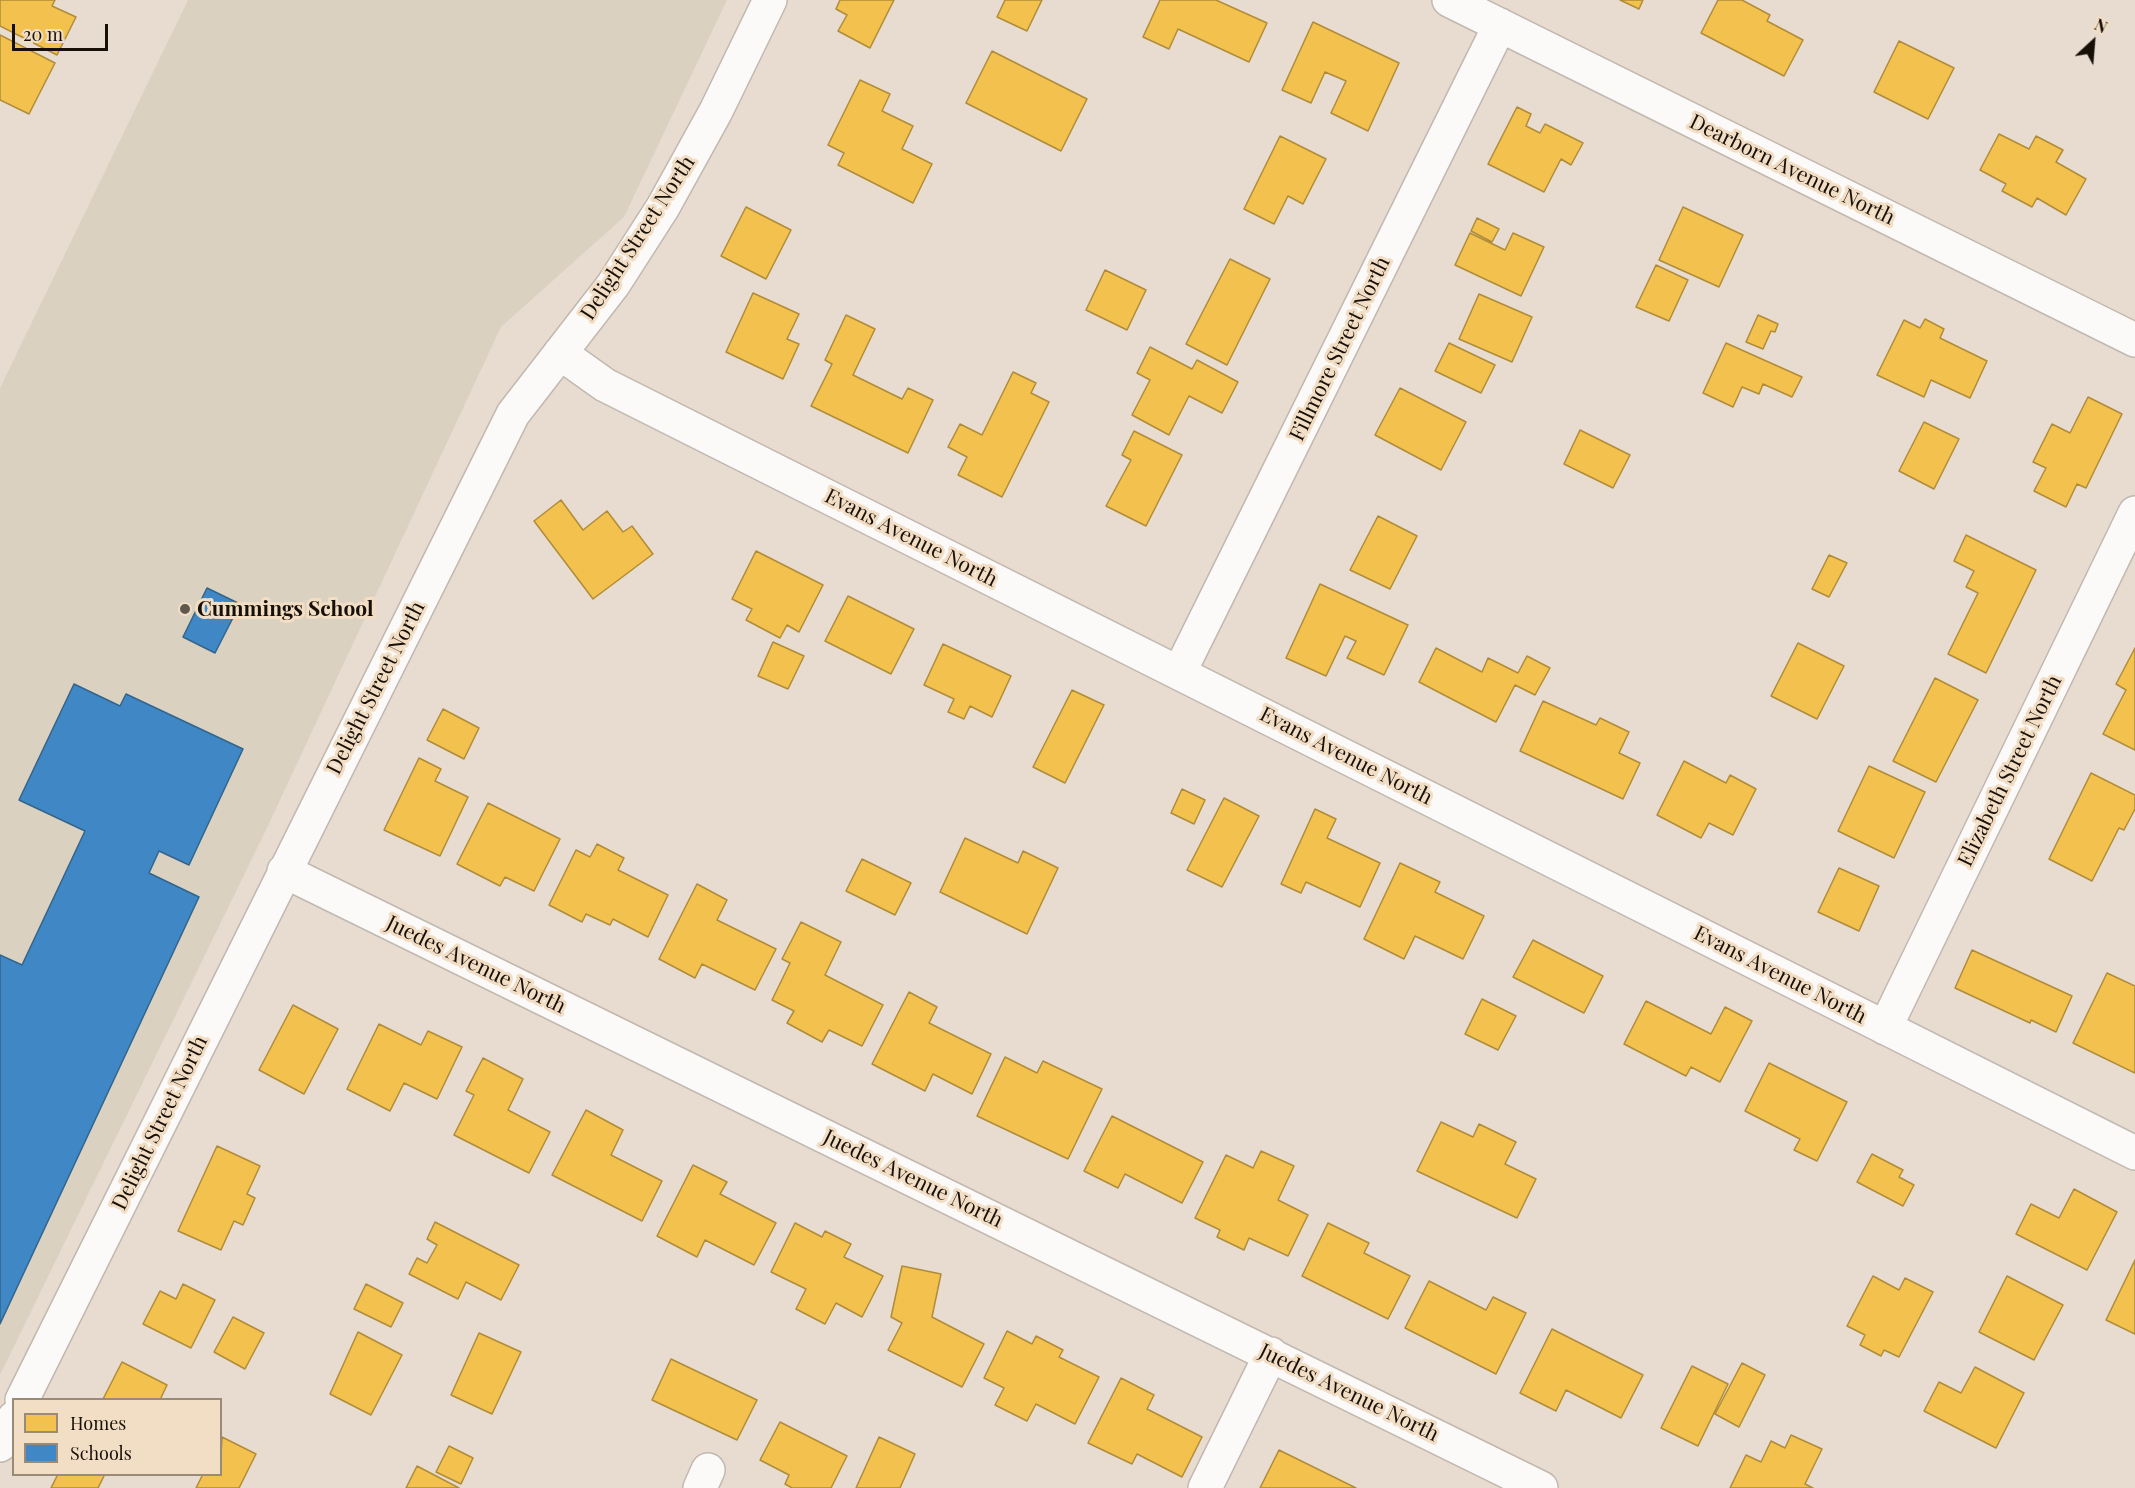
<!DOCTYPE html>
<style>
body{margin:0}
#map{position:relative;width:2135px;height:1488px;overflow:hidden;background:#e8dcd0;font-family:"Playfair Display",serif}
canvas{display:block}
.legend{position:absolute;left:12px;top:1398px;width:210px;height:78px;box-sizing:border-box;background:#f2ddc5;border:2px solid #9a8b79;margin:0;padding:8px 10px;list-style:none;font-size:18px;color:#171008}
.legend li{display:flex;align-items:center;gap:12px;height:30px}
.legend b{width:30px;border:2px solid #9a8b79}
.north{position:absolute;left:2063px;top:12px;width:60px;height:60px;-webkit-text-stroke:4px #f2ddc5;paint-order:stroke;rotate:26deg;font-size:16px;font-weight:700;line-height:24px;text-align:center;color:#171008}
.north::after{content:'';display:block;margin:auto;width:21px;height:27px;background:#171008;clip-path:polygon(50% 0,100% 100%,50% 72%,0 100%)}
.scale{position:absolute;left:12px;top:24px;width:96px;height:27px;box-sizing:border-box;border:3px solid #171008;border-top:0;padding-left:8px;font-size:18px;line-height:21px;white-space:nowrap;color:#171008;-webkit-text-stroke:4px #f2ddc5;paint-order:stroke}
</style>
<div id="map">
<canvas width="2135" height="1488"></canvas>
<ul class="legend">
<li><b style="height:16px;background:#f2c14e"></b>Homes</li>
<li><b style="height:16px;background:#3f88c5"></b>Schools</li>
</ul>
<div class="north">N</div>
<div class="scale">20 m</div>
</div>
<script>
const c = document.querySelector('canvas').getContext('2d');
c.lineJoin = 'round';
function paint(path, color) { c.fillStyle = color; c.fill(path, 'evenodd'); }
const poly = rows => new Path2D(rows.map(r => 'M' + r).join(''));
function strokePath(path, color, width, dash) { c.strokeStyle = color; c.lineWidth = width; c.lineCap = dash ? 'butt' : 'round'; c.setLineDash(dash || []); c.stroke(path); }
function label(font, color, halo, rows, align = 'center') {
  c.font = font + ' "Playfair Display",serif'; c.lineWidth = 6; c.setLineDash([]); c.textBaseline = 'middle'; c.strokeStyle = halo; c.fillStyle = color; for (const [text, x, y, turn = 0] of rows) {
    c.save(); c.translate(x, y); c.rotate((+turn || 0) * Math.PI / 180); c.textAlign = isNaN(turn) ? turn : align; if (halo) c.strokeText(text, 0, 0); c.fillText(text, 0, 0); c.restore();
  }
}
paint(poly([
 [188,0,727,0,624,217,501,327,266,830,0,1375,0,388]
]), '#dbd1c0');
const homes = poly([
 [0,0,55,0,52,6,76,17,57,55,0,26,0,0],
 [840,0,894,0,870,48,838,31,847,15,836,9,840,0],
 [1005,0,1042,0,1027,31,997,17,1005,0],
 [1160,0,1216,0,1267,23,1249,62,1178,29,1169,49,1143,37,1160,0],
 [1620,0,1643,0,1639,9,1620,0],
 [1718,0,1742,0,1770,15,1767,21,1803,40,1784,76,1701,33,1718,0],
 [1313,22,1399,63,1368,131,1331,113,1346,81,1325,72,1311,103,1282,90,1313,22],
 [0,35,55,63,29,114,0,100,0,35],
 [1899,41,1954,68,1928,119,1874,92,1899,41],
 [992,51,1087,99,1061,151,966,103,992,51],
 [860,80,890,94,882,111,913,126,902,149,932,164,913,203,838,165,844,153,828,145,860,80],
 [1517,107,1531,114,1526,126,1540,133,1545,124,1583,143,1571,165,1561,159,1544,192,1488,164,1517,107],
 [1999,134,2029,149,2036,136,2063,150,2056,162,2086,179,2066,215,2037,198,2032,207,2002,191,2006,184,1980,170,1999,134],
 [1280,136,1326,159,1303,204,1288,196,1274,224,1244,209,1280,136],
 [746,207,791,230,766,279,721,256,746,207],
 [1683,207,1743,235,1719,287,1659,260,1683,207],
 [1477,218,1499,229,1492,242,1471,231,1477,218],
 [1470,233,1505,250,1513,233,1544,247,1521,296,1455,265,1470,233],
 [1230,259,1270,279,1227,365,1186,344,1230,259],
 [1656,265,1688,280,1669,321,1636,307,1656,265],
 [1105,270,1146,290,1127,330,1086,310,1105,270],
 [753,293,799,314,787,339,799,344,783,379,726,352,753,293],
 [1479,294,1532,317,1512,362,1459,339,1479,294],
 [846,315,875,329,853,375,902,399,908,388,933,400,908,453,811,406,832,364,825,360,846,315],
 [1758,315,1778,324,1775,332,1771,331,1763,349,1746,342,1758,315],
 [1925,319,1944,329,1940,338,1987,361,1970,398,1931,380,1924,397,1877,375,1904,320,1920,328,1925,319],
 [1449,343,1495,365,1481,393,1435,371,1449,343],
 [1726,343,1802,377,1792,397,1763,384,1759,394,1742,387,1733,407,1703,393,1726,343],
 [1150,347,1192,369,1197,360,1238,382,1222,413,1189,396,1169,435,1132,415,1150,380,1137,373,1150,347],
 [1013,372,1036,383,1031,393,1049,402,1002,497,958,475,967,457,948,447,960,424,982,435,1013,372],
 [1400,388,1466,422,1441,470,1375,435,1400,388],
 [2088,397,2122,414,2086,488,2077,484,2066,507,2034,491,2046,468,2033,462,2052,424,2070,433,2088,397],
 [1924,422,1959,439,1934,489,1899,471,1924,422],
 [1580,430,1630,455,1613,488,1564,464,1580,430],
 [1134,431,1182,455,1146,526,1106,506,1131,460,1122,455,1134,431],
 [561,500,583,530,607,511,623,532,632,526,653,554,593,599,534,521,561,500],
 [1378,516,1417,536,1390,589,1350,570,1378,516],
 [1966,535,2036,570,1986,673,1948,654,1978,593,1966,587,1974,571,1954,561,1966,535],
 [756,551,823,585,799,632,787,625,780,638,746,620,752,609,732,599,756,551],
 [1829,555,1847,563,1829,597,1812,589,1829,555],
 [1320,584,1408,625,1384,675,1347,658,1356,641,1345,636,1326,676,1286,658,1320,584],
 [848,596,914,629,891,674,825,641,848,596],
 [773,642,804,656,788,689,758,676,773,642],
 [1798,643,1844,666,1817,719,1771,696,1798,643],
 [943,644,1011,676,992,717,970,706,964,719,948,712,954,699,924,685,943,644],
 [1436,648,1482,672,1488,658,1518,673,1527,656,1550,668,1535,695,1515,685,1496,722,1419,682,1436,648],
 [2135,648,2135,750,2103,734,2126,690,2116,684,2135,648],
 [1935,678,1978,700,1936,782,1893,761,1935,678],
 [1072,690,1104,705,1065,783,1033,767,1072,690],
 [1543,701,1596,725,1600,718,1629,732,1619,753,1640,763,1623,799,1520,751,1543,701],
 [443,709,479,728,464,759,427,740,443,709],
 [419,758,441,769,435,781,468,797,440,856,384,830,419,758],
 [1684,761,1726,783,1730,775,1756,789,1733,835,1709,823,1701,838,1657,815,1684,761],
 [1869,766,1925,792,1894,858,1838,831,1869,766],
 [2091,773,2135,795,2135,809,2124,830,2119,828,2092,881,2049,859,2091,773],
 [1182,789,1205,800,1194,824,1171,813,1182,789],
 [1224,798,1259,816,1222,887,1187,870,1224,798],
 [488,803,560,839,534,891,505,877,500,886,457,864,488,803],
 [1315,809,1336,819,1327,838,1380,863,1360,907,1306,882,1301,893,1281,884,1315,809],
 [965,838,1018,863,1023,851,1058,868,1027,934,940,892,965,838],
 [597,844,624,858,618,870,668,895,648,937,613,919,610,925,586,914,582,922,549,905,576,850,590,857,597,844],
 [862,859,911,883,895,915,846,891,862,859],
 [1400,863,1440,882,1435,892,1484,916,1463,959,1415,936,1404,959,1364,939,1400,863],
 [1839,868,1879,886,1859,931,1818,912,1839,868],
 [697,884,727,900,717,920,776,949,755,990,702,964,695,978,659,959,697,884],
 [801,922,841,942,825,975,883,1005,862,1046,829,1030,822,1042,787,1023,794,1011,772,1000,790,963,782,959,801,922],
 [1533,940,1603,976,1584,1013,1513,977,1533,940],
 [1972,950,2072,996,2056,1032,2031,1020,2030,1023,1955,988,1972,950],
 [2107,973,2135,986,2135,1073,2073,1043,2107,973],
 [909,992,937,1007,929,1023,991,1054,972,1094,933,1074,925,1091,872,1064,909,992],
 [1482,999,1516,1016,1498,1050,1465,1034,1482,999],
 [1646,1001,1711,1034,1725,1007,1752,1021,1720,1082,1691,1067,1686,1076,1624,1044,1646,1001],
 [293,1005,338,1029,304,1094,259,1070,293,1005],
 [379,1024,421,1045,428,1031,462,1047,437,1099,404,1083,390,1111,347,1089,379,1024],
 [1005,1057,1037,1073,1043,1061,1102,1089,1068,1159,977,1116,1005,1057],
 [483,1058,523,1079,508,1110,550,1132,529,1173,454,1135,474,1095,466,1091,483,1058],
 [1769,1063,1847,1102,1817,1161,1794,1150,1800,1139,1745,1111,1769,1063],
 [586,1110,623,1130,611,1155,662,1181,642,1221,552,1175,586,1110],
 [1112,1116,1203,1162,1182,1203,1125,1174,1118,1188,1084,1171,1112,1116],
 [1441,1122,1473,1137,1479,1124,1516,1142,1505,1164,1536,1179,1517,1218,1417,1171,1441,1122],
 [217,1146,260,1166,247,1194,255,1198,243,1225,234,1221,221,1250,178,1231,217,1146],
 [1261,1151,1294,1166,1278,1200,1308,1215,1288,1256,1249,1238,1244,1250,1217,1237,1220,1230,1195,1218,1226,1155,1253,1168,1261,1151],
 [1872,1154,1903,1170,1899,1177,1914,1185,1903,1206,1857,1182,1872,1154],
 [693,1165,727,1182,720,1194,776,1223,754,1265,705,1240,697,1257,657,1236,693,1165],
 [2074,1189,2117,1212,2087,1270,2016,1234,2031,1204,2059,1218,2074,1189],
 [435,1222,519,1265,501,1300,466,1282,458,1299,409,1274,417,1258,427,1263,437,1245,427,1239,435,1222],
 [795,1223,822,1237,825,1231,851,1244,844,1257,883,1276,862,1317,836,1303,825,1324,796,1309,806,1289,771,1272,795,1223],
 [1328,1223,1369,1243,1364,1253,1410,1276,1388,1319,1302,1276,1328,1223],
 [2135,1260,2135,1334,2106,1320,2135,1260],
 [902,1266,941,1274,932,1317,984,1344,962,1387,888,1350,902,1323,891,1317,902,1266],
 [1873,1276,1899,1290,1905,1278,1933,1292,1899,1357,1884,1350,1881,1356,1860,1345,1865,1335,1847,1326,1873,1276],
 [2007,1276,2063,1305,2034,1360,1979,1332,2007,1276],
 [1429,1281,1486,1310,1493,1297,1526,1313,1496,1374,1405,1328,1429,1281],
 [183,1284,215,1300,191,1348,143,1324,160,1291,176,1299,183,1284],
 [366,1284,403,1303,391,1327,354,1309,366,1284],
 [233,1317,264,1333,245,1369,214,1352,233,1317],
 [1552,1329,1643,1375,1621,1418,1566,1390,1556,1411,1520,1393,1552,1329],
 [1007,1331,1032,1344,1036,1336,1063,1350,1059,1357,1099,1377,1075,1424,1036,1404,1027,1421,995,1405,1004,1388,984,1378,1007,1331],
 [358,1332,402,1355,371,1415,330,1394,358,1332],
 [479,1333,521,1352,492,1414,451,1395,479,1333],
 [671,1359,757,1400,737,1440,652,1400,671,1359],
 [122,1362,167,1385,160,1400,103,1399,122,1362],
 [1742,1363,1765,1375,1739,1427,1715,1414,1742,1363],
 [1692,1366,1728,1384,1698,1446,1661,1428,1692,1366],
 [1975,1367,2024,1393,1996,1448,1924,1411,1939,1382,1961,1393,1975,1367],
 [1121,1378,1154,1395,1147,1409,1202,1437,1182,1477,1137,1454,1132,1464,1088,1443,1121,1378],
 [780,1422,847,1456,831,1488,792,1488,785,1484,789,1475,760,1460,780,1422],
 [1791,1435,1822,1449,1805,1484,1813,1488,1730,1488,1746,1455,1761,1462,1771,1441,1785,1448,1791,1435],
 [222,1437,256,1454,239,1488,196,1488,203,1474,220,1474,222,1437],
 [879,1437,915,1454,900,1488,856,1488,879,1437],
 [449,1446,473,1458,461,1484,436,1472,449,1446],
 [1279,1450,1356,1488,1260,1488,1279,1450],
 [417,1466,459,1488,406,1488,417,1466],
 [58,1474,105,1474,98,1488,51,1488,58,1474]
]);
paint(homes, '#f2c14e');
strokePath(homes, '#b08c39', 1.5);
const schools = poly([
 [207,588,240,604,215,653,183,637,207,588],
 [74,684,120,706,126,694,243,749,189,865,159,851,149,873,199,897,0,1324,0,955,22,965,85,831,19,800,74,684]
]);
paint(schools, '#3f88c5');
strokePath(schools, '#33648c', 1.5);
const minor = poly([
 [1449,0,2135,340],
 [560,353,605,385,2135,1153],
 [1179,673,1500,25],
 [284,871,1541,1488],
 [1885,1028,2135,513],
 [22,1400,513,414,613,285,663,207,716,111,770,0],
 [0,1445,14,1418],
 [700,1488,708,1470],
 [1205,1488,1271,1354]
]);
strokePath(minor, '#c1b8af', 36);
strokePath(minor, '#fcfaf8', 33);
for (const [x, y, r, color] of [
 [185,609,6,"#60574e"]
]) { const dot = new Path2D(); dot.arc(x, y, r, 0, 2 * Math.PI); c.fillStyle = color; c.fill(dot); strokePath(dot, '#f2ddc5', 2); }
label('21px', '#171008', '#f2ddc5', [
 ["Dearborn Avenue North",1792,170,26],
 ["Delight Street North",638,238,-57],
 ["Fillmore Street North",1340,349,-64],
 ["Evans Avenue North",911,538,27],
 ["Delight Street North",376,688,-63],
 ["Evans Avenue North",1346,756,27],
 ["Elizabeth Street North",2010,771,-64],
 ["Juedes Avenue North",476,965,26],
 ["Evans Avenue North",1780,975,27],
 ["Delight Street North",160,1123,-64],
 ["Juedes Avenue North",913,1179,26],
 ["Juedes Avenue North",1349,1393,26]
]);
label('bold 21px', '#171008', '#f2ddc5', [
 ["Cummings School",197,609]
], 'left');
</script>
